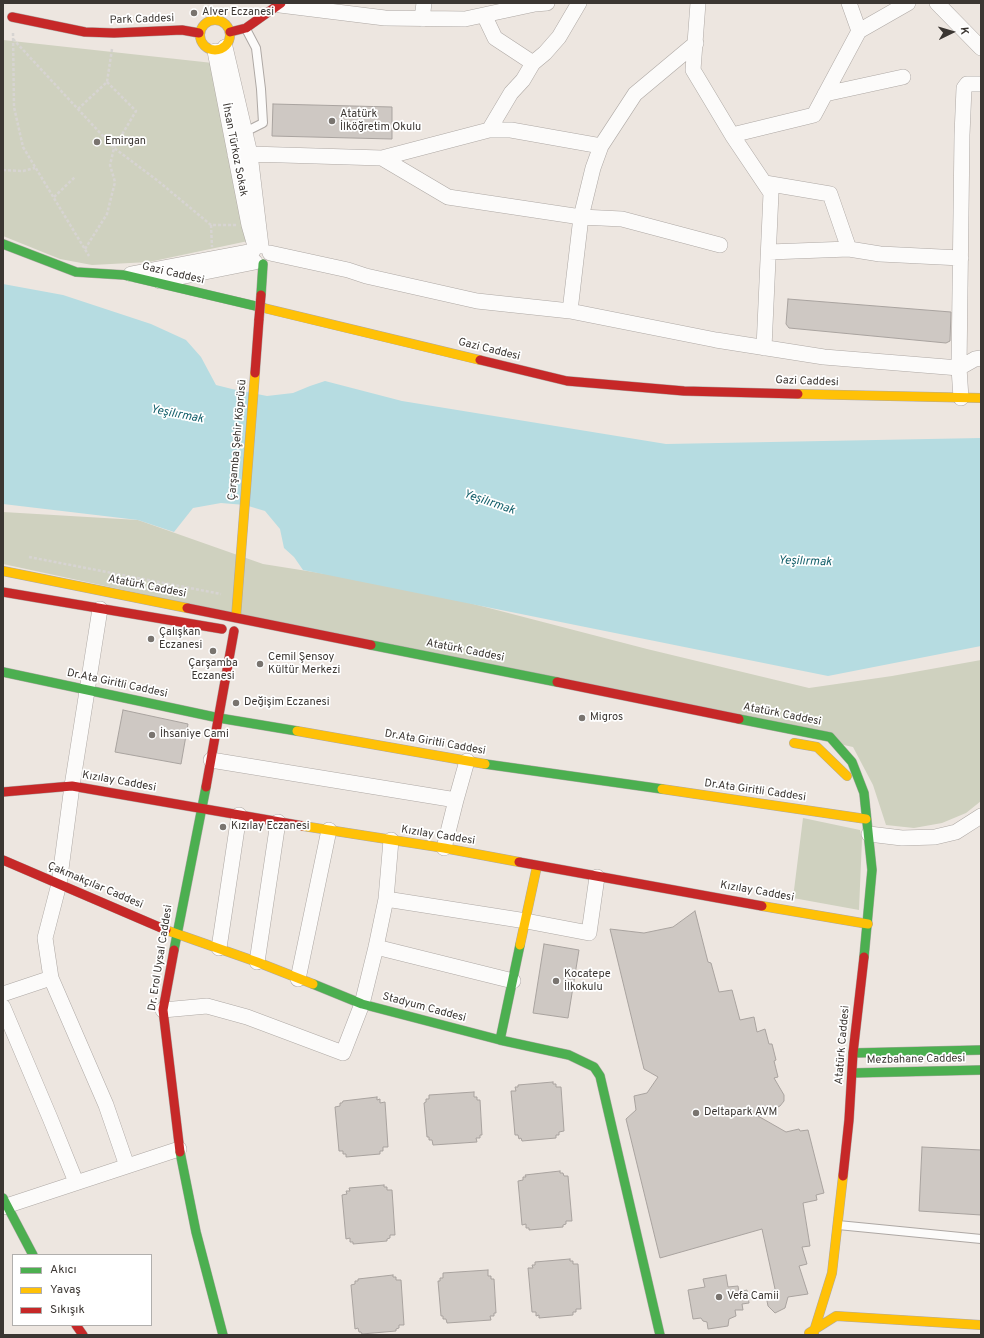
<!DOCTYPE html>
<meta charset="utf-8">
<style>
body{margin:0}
#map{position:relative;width:984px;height:1338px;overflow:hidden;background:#ede6e0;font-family:Overpass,sans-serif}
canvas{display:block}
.frame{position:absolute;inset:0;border:4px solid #3b3632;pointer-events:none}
.legend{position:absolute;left:12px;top:1254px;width:140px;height:72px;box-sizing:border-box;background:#fff;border:1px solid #b1afad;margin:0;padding:5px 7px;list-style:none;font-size:12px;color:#3b3632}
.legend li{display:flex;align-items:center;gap:8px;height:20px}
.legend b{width:20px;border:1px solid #b1afad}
.north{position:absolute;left:932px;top:12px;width:40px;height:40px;-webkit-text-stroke:3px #fff;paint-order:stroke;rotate:85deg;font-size:11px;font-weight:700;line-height:16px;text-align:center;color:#3b3632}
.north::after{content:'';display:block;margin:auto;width:14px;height:18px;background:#3b3632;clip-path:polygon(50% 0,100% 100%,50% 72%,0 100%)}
</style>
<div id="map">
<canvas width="984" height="1338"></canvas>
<div class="frame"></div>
<ul class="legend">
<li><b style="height:5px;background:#4caf50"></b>Akıcı</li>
<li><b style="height:5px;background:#ffc107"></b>Yavaş</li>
<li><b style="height:5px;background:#c62828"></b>Sıkışık</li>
</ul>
<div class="north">K</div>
</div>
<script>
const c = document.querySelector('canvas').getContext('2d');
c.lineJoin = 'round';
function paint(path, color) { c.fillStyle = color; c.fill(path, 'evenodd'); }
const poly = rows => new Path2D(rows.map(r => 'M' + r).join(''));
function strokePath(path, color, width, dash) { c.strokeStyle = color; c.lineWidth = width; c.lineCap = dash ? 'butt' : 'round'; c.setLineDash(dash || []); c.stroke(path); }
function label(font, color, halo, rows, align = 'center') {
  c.font = font + ' Overpass,sans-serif'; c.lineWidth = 3.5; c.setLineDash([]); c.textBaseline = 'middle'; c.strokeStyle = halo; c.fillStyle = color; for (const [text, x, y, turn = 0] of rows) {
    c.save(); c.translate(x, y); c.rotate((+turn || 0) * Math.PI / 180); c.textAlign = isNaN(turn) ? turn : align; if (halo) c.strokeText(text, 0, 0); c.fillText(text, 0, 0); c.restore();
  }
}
paint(poly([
 [3,40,231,65,248,241,149,262,92,265,60,259,3,236],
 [3,512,138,520,263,564,408,587,647,649,809,688,892,676,981,660,981,801,966,813,942,823,914,828,886,825,873,785,853,747,3,564],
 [803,818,860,830,862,839,859,910,793,898]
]), '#cfd1bf');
paint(poly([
 [3,284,63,295,151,324,186,340,201,357,216,385,232,389,267,396,293,393,310,386,325,381,402,401,666,444,981,438,981,646,828,676,303,570,294,557,284,548,280,529,265,511,245,505,221,503,193,508,174,532,138,520,3,504]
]), '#b6dce1');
const building = poly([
 [273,104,392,107,392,139,272,136,273,104],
 [788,299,951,312,950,341,946,343,789,328,786,324,788,299],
 [123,710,188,724,181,764,115,752,123,710],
 [695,911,708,962,711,963,719,992,732,990,740,1020,754,1017,757,1032,765,1029,769,1044,772,1044,776,1060,774,1061,778,1077,774,1078,784,1095,784,1101,780,1106,758,1116,786,1132,799,1129,800,1131,808,1130,824,1193,816,1195,817,1200,803,1203,810,1246,802,1247,807,1264,799,1266,808,1294,788,1297,785,1308,775,1313,768,1306,766,1296,775,1289,762,1229,660,1258,626,1119,636,1110,634,1096,647,1093,658,1077,644,1069,610,929,644,933,673,927,695,911],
 [544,944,579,950,568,1018,533,1013,544,944],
 [553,1082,553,1084,556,1084,556,1087,561,1087,564,1131,559,1132,559,1135,556,1135,556,1138,522,1141,521,1138,519,1139,518,1135,515,1135,511,1091,516,1091,515,1087,518,1087,518,1085,553,1082],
 [474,1092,474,1097,477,1097,477,1100,480,1100,482,1135,480,1135,480,1138,476,1138,477,1142,433,1145,432,1140,429,1140,429,1137,427,1137,424,1103,426,1102,426,1099,429,1099,429,1095,474,1092],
 [377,1097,377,1100,380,1099,380,1103,385,1102,388,1147,383,1147,383,1151,380,1151,380,1154,346,1157,346,1154,343,1154,343,1151,339,1151,335,1107,340,1106,340,1103,342,1103,343,1101,377,1097],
 [922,1147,981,1150,981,1215,919,1211,922,1147],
 [560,1171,560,1173,563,1173,564,1176,568,1176,572,1221,566,1221,566,1224,563,1225,563,1227,529,1230,529,1228,526,1228,526,1224,522,1225,518,1181,523,1180,523,1177,526,1177,525,1175,560,1171],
 [384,1185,384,1187,387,1187,387,1190,392,1190,395,1235,390,1235,390,1238,387,1239,387,1241,353,1244,353,1242,350,1242,350,1238,346,1239,342,1195,347,1194,346,1191,350,1191,349,1188,384,1185],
 [570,1259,570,1261,573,1261,573,1264,578,1264,581,1309,576,1309,576,1312,573,1312,573,1315,539,1318,539,1315,536,1316,536,1312,532,1312,528,1268,533,1268,532,1265,535,1265,535,1262,570,1259],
 [488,1270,488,1276,491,1276,491,1279,494,1279,496,1313,494,1313,494,1316,490,1316,491,1320,447,1323,446,1319,443,1319,443,1316,441,1316,438,1281,440,1281,440,1278,443,1278,443,1273,488,1270],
 [393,1275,393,1277,396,1277,396,1280,401,1280,404,1325,399,1325,399,1328,396,1329,396,1331,362,1334,361,1332,359,1332,358,1328,355,1329,351,1285,355,1284,355,1281,358,1281,358,1279,393,1275],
 [726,1275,728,1287,738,1286,739,1292,747,1290,749,1303,742,1304,743,1310,735,1310,736,1316,729,1319,728,1326,708,1329,707,1322,703,1321,701,1318,693,1319,688,1290,705,1287,703,1279,726,1275]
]);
paint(building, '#cec8c3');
strokePath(building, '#a9a39f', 1);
const lane = poly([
 [245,132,263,123,261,89,256,48,246,29],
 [838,1225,981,1239]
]);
const street = poly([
 [698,3,693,70,732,135,771,193,764,348],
 [849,3,859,31],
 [937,3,981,48],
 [280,5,385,18,465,19,535,4,547,3],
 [484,15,495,38,533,63],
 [422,19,424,3],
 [225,47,250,154,261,246],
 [215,51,249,225,255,246],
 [825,94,903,77],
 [489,130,511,93,523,80,533,63,545,53,559,37,579,3],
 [732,135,814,115,859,31,908,3],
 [235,155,250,154,382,158,448,197,581,217,622,219,720,245],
 [382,158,489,130,511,130,601,146],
 [765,183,830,194,849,249],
 [769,252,849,249,880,254,961,258],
 [270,253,348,270,366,276,477,301,570,311,716,340,824,357,959,368,975,359,981,358],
 [131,274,253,251],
 [160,281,255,262],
 [570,311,581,217,593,168,601,146,635,94,696,43],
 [961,398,959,368,962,135,964,88,967,84,981,84],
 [100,609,72,786,59,884,45,938,51,978,106,1105,127,1166],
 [211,760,456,800],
 [869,834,902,838,935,837,956,832,981,816],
 [444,848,456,800,467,761],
 [386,899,526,921,589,933,597,877],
 [376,947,513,981],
 [219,948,239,815],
 [257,962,278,822],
 [298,979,329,830],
 [3,994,51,978],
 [3,1007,50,1118,76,1182],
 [163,1010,207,1006,247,1017,343,1053,362,1004,376,947,386,899,391,840],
 [3,1207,179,1149]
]);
const fast = poly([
 [3,244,76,272,124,275,264,308],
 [261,295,263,264],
 [371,645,557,682],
 [3,672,219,718,297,731],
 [739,719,830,737,852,762,864,793,872,870,864,957],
 [485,764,662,789],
 [174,950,206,787],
 [313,984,362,1004,500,1040,520,945],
 [500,1040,569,1055,594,1067,600,1076,660,1335],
 [853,1053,981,1050],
 [852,1073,981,1070],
 [180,1152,196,1232,223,1335],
 [3,1198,33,1255]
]);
const slow = poly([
 '200 35a15 15 0 1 1 30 0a15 15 0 1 1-30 0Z',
 [264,308,480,360],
 [798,394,981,398],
 [3,571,187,608],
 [236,617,255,373],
 [297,731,485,764],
 [794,743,817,747,847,776],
 [662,789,866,819],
 [303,826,444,848,519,862],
 [762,906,868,924],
 [166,930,257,962,313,984],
 [520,945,537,866],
 [809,1333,836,1316,981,1325],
 [814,1335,814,1331,832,1273,843,1176]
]);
const jam = poly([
 [12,17,85,32,114,33,182,30,199,33],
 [230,32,246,28,281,3],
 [480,360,567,381,684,391,798,394],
 [255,373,259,319],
 [3,592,222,629],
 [187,608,371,645],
 [557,682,739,719],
 [206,787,234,631],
 [3,792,72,786,303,826],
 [3,860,166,930],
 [519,862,762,906],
 [174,950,163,1010,180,1152],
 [843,1176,849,1120,853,1053,864,957],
 [76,1325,83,1335]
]);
strokePath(lane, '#aea8a4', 10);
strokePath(street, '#aea8a4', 16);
strokePath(fast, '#aea8a4', 10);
strokePath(slow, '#aea8a4', 10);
strokePath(jam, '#aea8a4', 10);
strokePath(poly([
 [13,33,14,107,23,147,89,256],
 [13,39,114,148,110,165,115,182,107,214,85,249],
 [107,82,136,111,114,148,158,181,211,225,237,225],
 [78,109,107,82,112,49],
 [3,170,23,171,35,168],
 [54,197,75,177],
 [211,225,212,247],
 [29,557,221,594]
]), '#d7d4d2', 2.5, [3, 2]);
strokePath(lane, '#fcfbfa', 8);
strokePath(street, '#fcfbfa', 15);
strokePath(fast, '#4caf50', 9);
strokePath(slow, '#ffc107', 9);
strokePath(jam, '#c62828', 9);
const jamBridge = poly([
 [259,319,261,295]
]);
strokePath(jamBridge, '#aea8a4', 10, []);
strokePath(jamBridge, '#c62828', 9);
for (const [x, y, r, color] of [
 [194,13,4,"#79746f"],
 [332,121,4,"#79746f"],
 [97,142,4,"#79746f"],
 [151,639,4,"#79746f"],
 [213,651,4,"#79746f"],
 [260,664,4,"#79746f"],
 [236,703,4,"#79746f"],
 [582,718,4,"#79746f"],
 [152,735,4,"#79746f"],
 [223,827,4,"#79746f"],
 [556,981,4,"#79746f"],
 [696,1113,4,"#79746f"],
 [719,1297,4,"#79746f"]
]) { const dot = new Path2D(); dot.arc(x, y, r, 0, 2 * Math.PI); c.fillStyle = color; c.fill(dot); strokePath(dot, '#fff', 1.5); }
label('11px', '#3b3632', '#fff', [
 ["Alver Eczanesi",202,13],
 ["Atatürk",340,115],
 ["İlköğretim Okulu",340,128],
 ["Emirgan",105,142],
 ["Çalışkan",159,633],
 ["Eczanesi",159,646],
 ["Cemil Şensoy",268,658],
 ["Kültür Merkezi",268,671],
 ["Çarşamba",213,664,"center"],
 ["Eczanesi",213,677,"center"],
 ["Değişim Eczanesi",244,703],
 ["Migros",590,718],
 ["İhsaniye Cami",160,735],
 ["Kızılay Eczanesi",231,827],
 ["Kocatepe",564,975],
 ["İlkokulu",564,988],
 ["Deltapark AVM",704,1113],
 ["Vefa Camii",727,1297]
], 'left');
label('11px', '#3b3632', '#fff', [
 ["Park Caddesi",142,20,-2],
 ["İhsan Türkoz Sokak",234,150,79],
 ["Gazi Caddesi",173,274,13],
 ["Gazi Caddesi",489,350,14],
 ["Gazi Caddesi",807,382,2],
 ["Çarşamba Şehir Köprüsü",238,440,-85],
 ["Atatürk Caddesi",147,587,11],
 ["Atatürk Caddesi",465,651,11],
 ["Dr.Ata Giritli Caddesi",117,684,12],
 ["Atatürk Caddesi",782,715,11],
 ["Dr.Ata Giritli Caddesi",435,743,10],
 ["Kızılay Caddesi",119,782,10],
 ["Dr.Ata Giritli Caddesi",755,791,8],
 ["Kızılay Caddesi",438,836,9],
 ["Çakmakçılar Caddesi",95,886,23],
 ["Kızılay Caddesi",757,892,10],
 ["Dr. Erol Uysal Caddesi",161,958,-81],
 ["Stadyum Caddesi",424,1008,15],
 ["Atatürk Caddesi",843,1045,-85],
 ["Mezbahane Caddesi",916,1060,-1]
]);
label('italic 12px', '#16616c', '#fff', [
 ["Yeşilırmak",177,415,11],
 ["Yeşilırmak",489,503,19],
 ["Yeşilırmak",805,562,2]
]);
</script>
